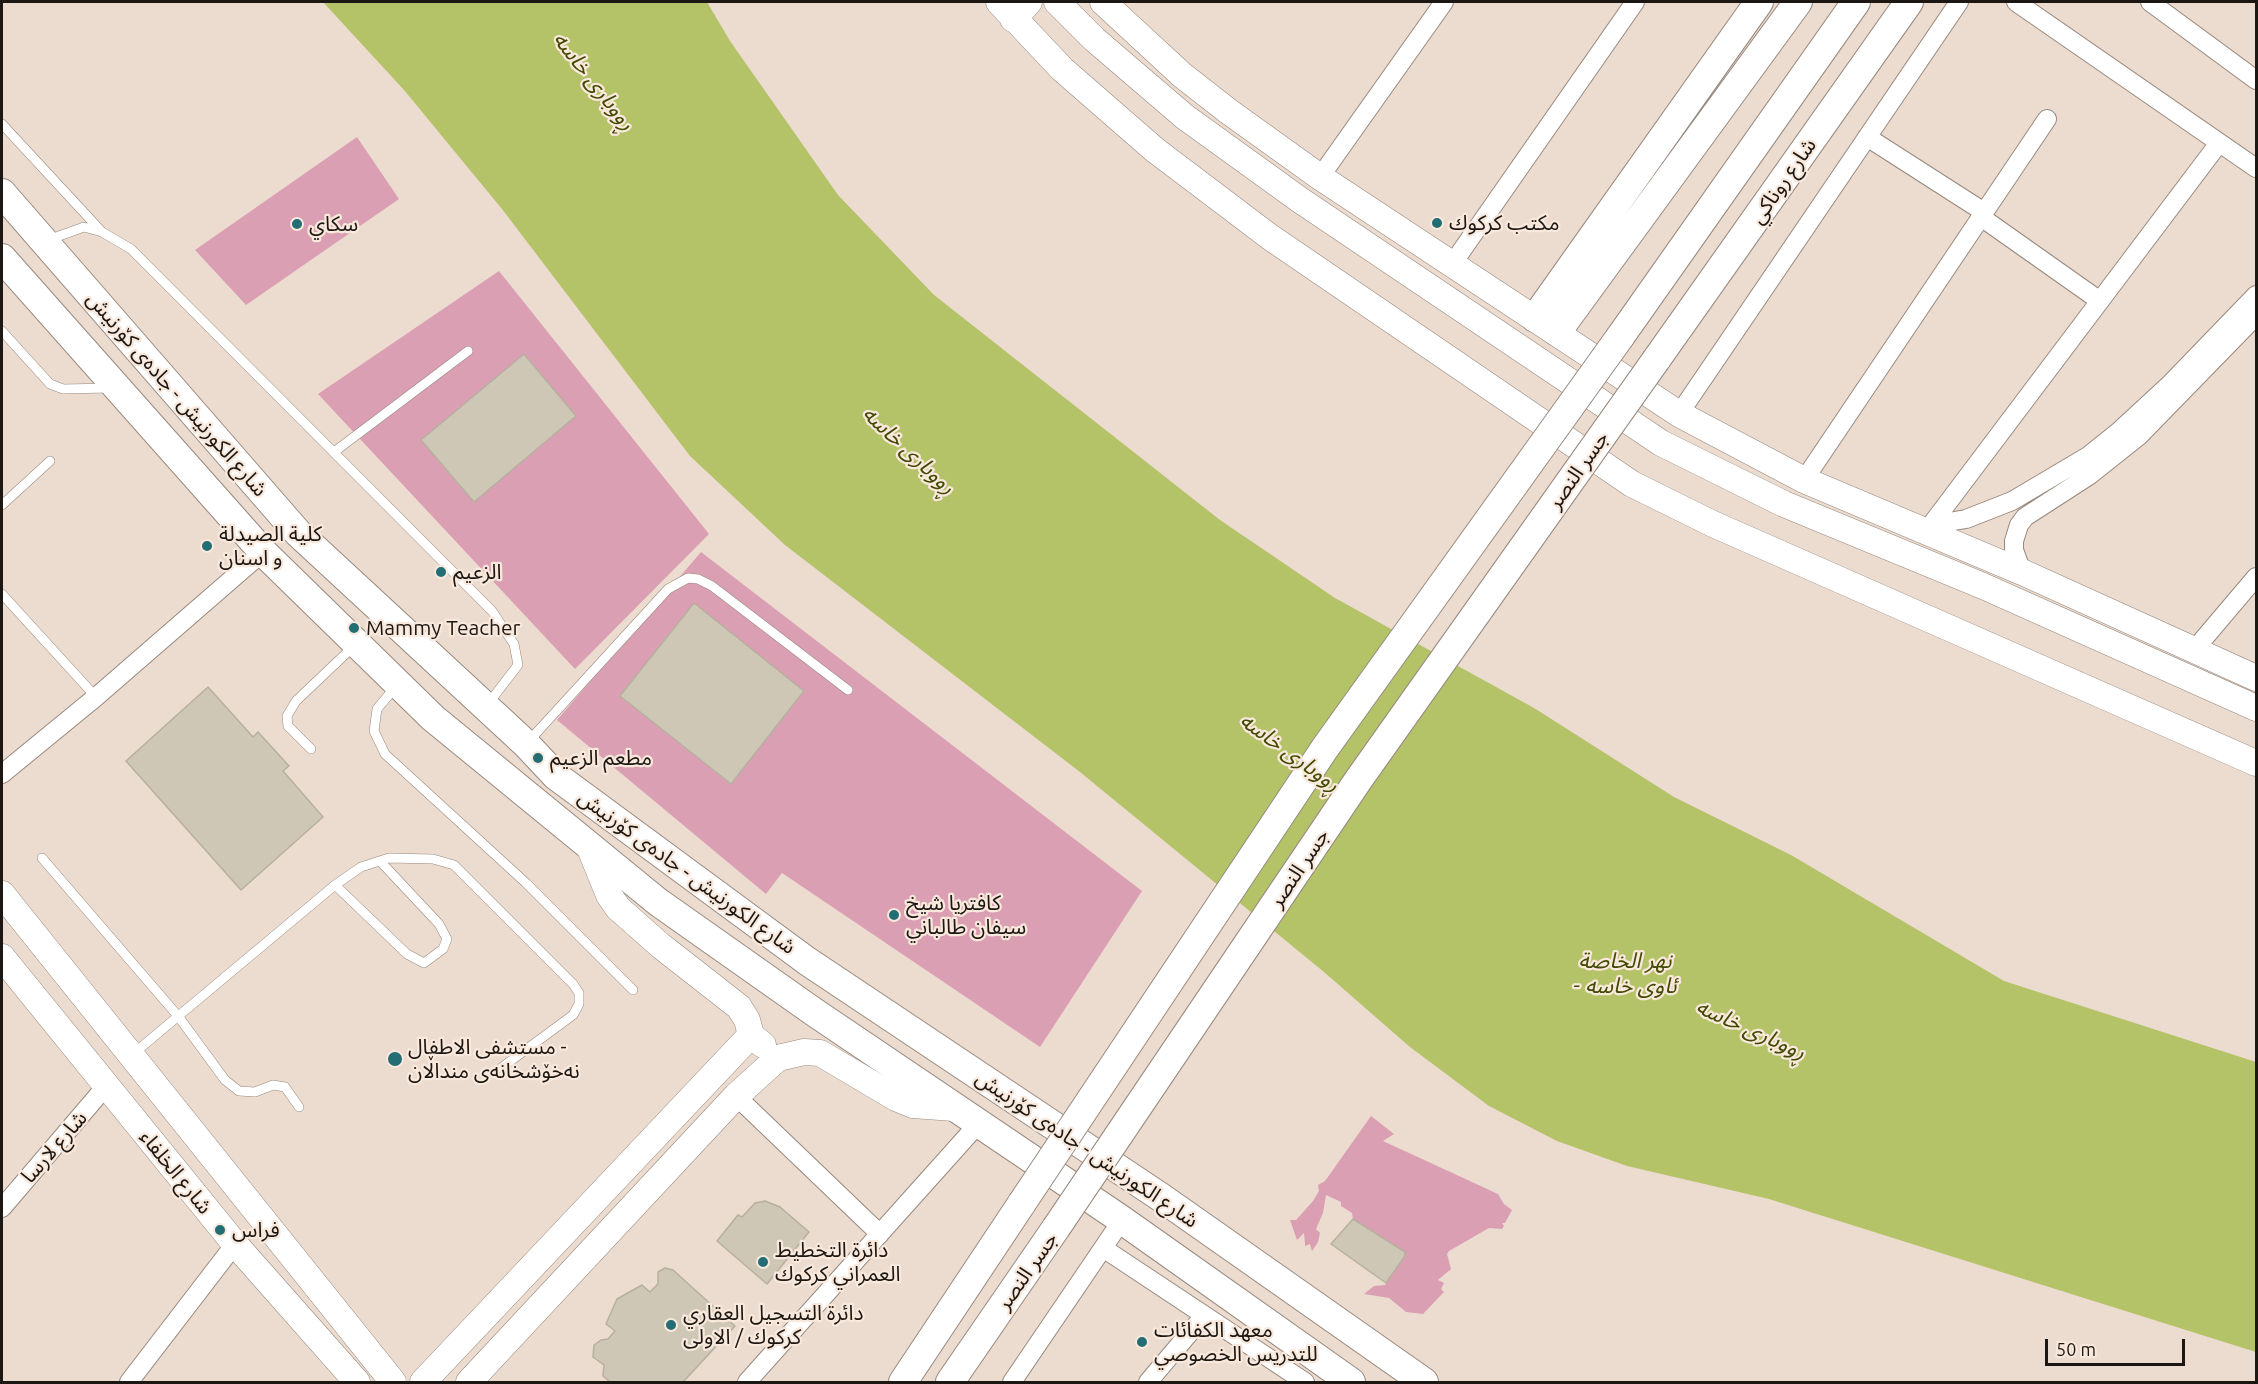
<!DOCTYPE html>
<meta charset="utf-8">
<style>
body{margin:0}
#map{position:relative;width:2258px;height:1384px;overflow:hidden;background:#ecdbcf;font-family:Ubuntu,sans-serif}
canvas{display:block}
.frame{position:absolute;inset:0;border:3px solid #1c1712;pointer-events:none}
.scale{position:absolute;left:2045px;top:1339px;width:140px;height:27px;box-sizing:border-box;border:3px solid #1c1712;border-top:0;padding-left:8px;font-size:18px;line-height:21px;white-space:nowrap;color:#1c1712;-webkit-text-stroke:4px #f9e8dc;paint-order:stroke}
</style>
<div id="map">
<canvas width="2258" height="1384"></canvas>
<div class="frame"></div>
<div class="scale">50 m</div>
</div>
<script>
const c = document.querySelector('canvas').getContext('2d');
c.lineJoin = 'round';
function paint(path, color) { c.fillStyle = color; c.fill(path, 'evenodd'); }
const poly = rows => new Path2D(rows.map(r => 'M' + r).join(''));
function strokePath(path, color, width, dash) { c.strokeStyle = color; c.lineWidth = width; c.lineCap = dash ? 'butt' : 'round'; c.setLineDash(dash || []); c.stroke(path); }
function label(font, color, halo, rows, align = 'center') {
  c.font = font + ' Ubuntu,"Noto Sans Arabic",sans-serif'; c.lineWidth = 4.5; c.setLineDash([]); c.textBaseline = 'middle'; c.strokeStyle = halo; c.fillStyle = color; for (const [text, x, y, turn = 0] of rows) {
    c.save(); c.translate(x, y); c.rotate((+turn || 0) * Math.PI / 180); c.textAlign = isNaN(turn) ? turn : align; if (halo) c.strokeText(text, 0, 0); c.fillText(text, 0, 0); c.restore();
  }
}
paint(poly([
 [357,137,399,199,246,305,195,250],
 [499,271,709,534,575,669,318,394],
 [701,552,1142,891,1040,1047,782,873,766,894,557,720],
 [1371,1116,1394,1134,1383,1141,1498,1194,1504,1204,1512,1210,1505,1223,1502,1223,1504,1226,1502,1229,1489,1228,1449,1251,1447,1254,1451,1269,1438,1280,1444,1283,1441,1289,1444,1292,1423,1314,1406,1312,1389,1298,1364,1294,1374,1286,1385,1285,1405,1256,1405,1252,1353,1219,1352,1213,1341,1206,1341,1202,1326,1195,1323,1213,1316,1229,1320,1233,1318,1242,1312,1251,1310,1244,1305,1246,1305,1244,1304,1233,1297,1240,1290,1220,1296,1220,1313,1201,1319,1191,1318,1185,1325,1181]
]), '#db9fb3');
paint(poly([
 [323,2,707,2,730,41,838,195,934,295,1220,520,1335,598,1534,708,1674,797,1791,855,2004,981,2256,1062,2256,1352,1769,1199,1627,1166,1557,1141,1489,1106,1410,1047,1324,972,1080,772,785,545,690,456,502,209,404,90]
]), '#b4c268');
const building = poly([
 [524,354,576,416,474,502,421,440,524,354],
 [694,603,804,691,731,784,620,696,694,603],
 [208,687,253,737,258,732,289,766,283,771,323,817,241,890,126,761,208,687],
 [765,1201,780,1207,809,1232,767,1284,717,1241,738,1215,742,1217,755,1203,765,1201],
 [1353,1219,1405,1252,1405,1256,1386,1283,1331,1244,1353,1219],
 [665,1268,673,1270,735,1326,683,1382,610,1382,603,1376,604,1365,593,1357,594,1345,601,1340,608,1339,615,1331,606,1324,617,1299,642,1285,650,1292,658,1284,658,1272,665,1268]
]);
paint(building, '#cec7b6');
strokePath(building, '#b7af9f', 1.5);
const lane = poly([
 [2,124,102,232],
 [48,240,84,227,102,232,131,249,492,611,514,644,518,665,488,704],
 [2,331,50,384,63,389,110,388],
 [334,452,468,351],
 [2,505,50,461],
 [2,594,96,697],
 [397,685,377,709,374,731,385,754,526,883,633,990],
 [528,742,668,589,688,578,698,579,712,586,848,690],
 [311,749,288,726,287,716,296,701,355,645],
 [42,858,178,1016,225,1080,239,1091,255,1092,273,1085,285,1087,299,1107],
 [335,885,407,954,424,963,443,949,447,939,439,924,380,861],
 [133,1054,335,885,361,867,389,858,433,859,454,865,573,984,579,993,579,1004,573,1015,501,1068]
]);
const street = poly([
 [2016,2,2256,168],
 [2150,2,2256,80],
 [1867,137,1984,212],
 [1320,177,1444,2],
 [1981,217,2100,301],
 [1453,263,1635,2],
 [1679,414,1959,2],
 [1804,480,2047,119],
 [1931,525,2219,143],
 [1925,526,1966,519,2012,501,2088,456,2118,432,2171,383,2256,295],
 [2022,572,2014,550,2014,541,2019,525,2025,517,2090,475,2139,436,2256,316],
 [2195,649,2256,577],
 [2,774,96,697,263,552],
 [736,1096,880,1234],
 [2,1208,106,1086],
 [1103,1248,1305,1382],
 [129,1382,235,1244],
 [747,1382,979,1123],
 [1012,1382,1122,1220],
 [1148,1382,1203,1317]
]);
const secondary = poly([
 [999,2,1062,69,1155,150,1270,237,1632,484,1713,524,2256,763],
 [1057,2,1094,39,1185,117,1300,200,1661,443,1784,504,1983,586,2256,708],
 [1103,2,1182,75,1228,111,1320,177,1679,414,1804,480,2022,572,2256,678],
 [1013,19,1029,2],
 [589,846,609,895,618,908,661,946,739,1007,747,1020,751,1035,763,1045],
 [2,894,393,1382],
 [2,957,235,1244,357,1382],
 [423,1382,751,1035],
 [469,1382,736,1096,778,1058,804,1052,820,1053,896,1098,913,1105,954,1108]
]);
const primary = poly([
 [2,193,298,533,526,744,556,776,807,961,1162,1198,1424,1382],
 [2,258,263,552,433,718,658,902,814,1012,1122,1220,1351,1382],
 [1535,318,1759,2],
 [1557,332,1798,2],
 [1620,337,1856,2],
 [1656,360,1909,2],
 [903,1382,1022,1203],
 [950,1382,1056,1228]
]);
strokePath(lane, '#98897e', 10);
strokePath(street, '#98897e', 20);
strokePath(secondary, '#98897e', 27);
strokePath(primary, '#98897e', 30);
strokePath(lane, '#fff', 9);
strokePath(street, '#fff', 18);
strokePath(secondary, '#fff', 26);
strokePath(primary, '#fff', 28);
const primaryBridge = poly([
 [1022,1203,1325,748,1620,337],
 [1056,1228,1359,779,1656,360]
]);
strokePath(primaryBridge, '#98897e', 30, []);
strokePath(primaryBridge, '#fff', 28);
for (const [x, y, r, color] of [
 [1437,223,6,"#236d75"],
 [297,224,6,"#236d75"],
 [207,546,6,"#236d75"],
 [441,572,6,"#236d75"],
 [354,628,6,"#236d75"],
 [538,758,6,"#236d75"],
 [894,915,6,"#236d75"],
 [395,1059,8,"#236d75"],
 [220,1230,6,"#236d75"],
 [763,1262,6,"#236d75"],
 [671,1325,6,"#236d75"],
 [1142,1342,6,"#236d75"]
]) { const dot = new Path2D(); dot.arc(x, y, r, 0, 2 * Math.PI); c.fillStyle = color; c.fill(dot); strokePath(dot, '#f9e8dc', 2); }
label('21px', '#1c1712', '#f9e8dc', [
 ["شارع روناكي",1783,181,-55],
 ["شارع الكورنيش - جادەی کۆرنیش",177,394,49],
 ["جسر النصر",1578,470,-55],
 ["جسر النصر",1299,868,-56],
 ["شارع الكورنيش - جادەی کۆرنیش",687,872,36],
 ["شارع لارسا",54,1147,-49],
 ["شارع الكورنيش - جادەی کۆرنیش",1087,1149,34],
 ["شارع الخلفاء",176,1172,51],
 ["جسر النصر",1027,1271,-55]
]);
label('21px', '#1c1712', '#f9e8dc', [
 ["مكتب كركوك",1449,223],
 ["سكاي",309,224],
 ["كلية الصيدلة",219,534],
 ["و اسنان",219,558],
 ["الزعيم",453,572],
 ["Mammy Teacher",366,628],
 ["مطعم الزعيم",550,758],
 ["كافتريا شيخ",906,903],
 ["سيفان طالباني",906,927],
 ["مستشفى الاطفال -",408,1047],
 ["نەخۆشخانەی منداڵان",408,1071],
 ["فراس",232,1230],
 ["دائرة التخطيط",775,1250],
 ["العمراني كركوك",775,1274],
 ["دائرة التسجيل العقاري",683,1313],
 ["كركوك / الاولى",683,1337],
 ["معهد الكفائات",1154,1330],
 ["للتدريس الخصوصي",1154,1354]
], 'left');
label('italic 22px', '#424a02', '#f9e8dc', [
 ["ڕووباری خاسە",594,81,52],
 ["ڕووباری خاسە",909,450,43],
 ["ڕووباری خاسە",1290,752,36],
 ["نهر الخاصة",1625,961],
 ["- ئاوی خاسە",1625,986],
 ["ڕووباری خاسە",1751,1029,24]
]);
</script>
